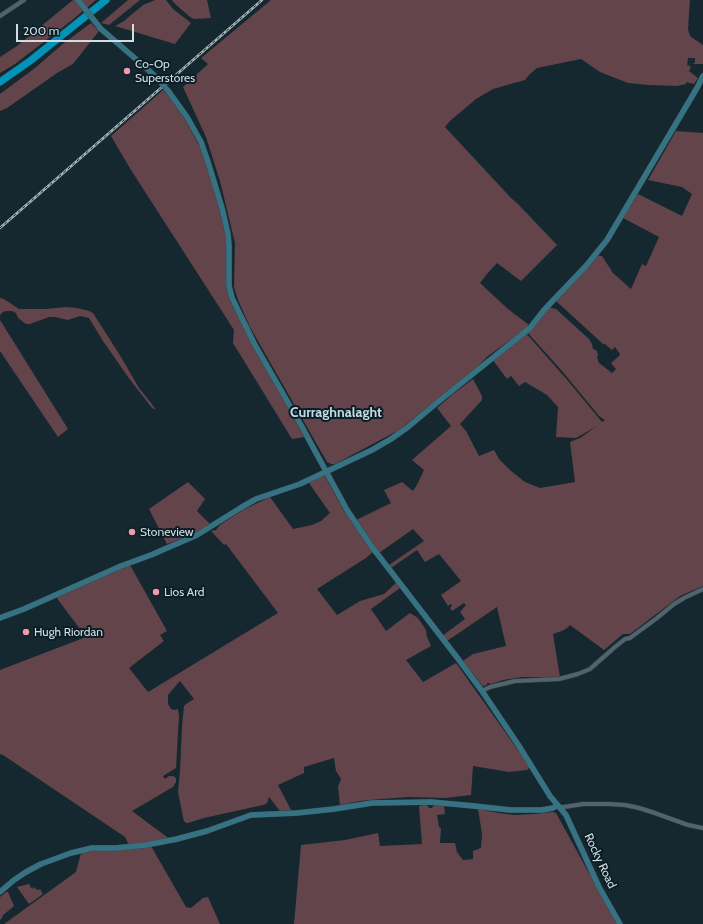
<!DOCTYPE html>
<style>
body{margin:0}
#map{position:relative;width:703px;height:924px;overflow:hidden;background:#15282f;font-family:Cabin,sans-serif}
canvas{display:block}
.scale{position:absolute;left:16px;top:24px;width:118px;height:18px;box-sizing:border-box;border:2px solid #d2dde2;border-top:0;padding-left:5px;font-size:12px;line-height:14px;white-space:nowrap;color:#d2dde2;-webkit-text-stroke:3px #0b1e25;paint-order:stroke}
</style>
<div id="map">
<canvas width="703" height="924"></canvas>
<div class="scale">200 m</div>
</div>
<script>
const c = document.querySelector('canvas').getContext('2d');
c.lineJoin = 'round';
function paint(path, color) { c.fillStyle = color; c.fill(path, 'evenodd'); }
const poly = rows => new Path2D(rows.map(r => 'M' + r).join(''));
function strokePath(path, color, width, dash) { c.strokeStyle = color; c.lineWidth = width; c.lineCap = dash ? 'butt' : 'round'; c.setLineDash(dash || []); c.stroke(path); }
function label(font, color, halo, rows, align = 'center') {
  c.font = font + ' Cabin,sans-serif'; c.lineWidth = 4; c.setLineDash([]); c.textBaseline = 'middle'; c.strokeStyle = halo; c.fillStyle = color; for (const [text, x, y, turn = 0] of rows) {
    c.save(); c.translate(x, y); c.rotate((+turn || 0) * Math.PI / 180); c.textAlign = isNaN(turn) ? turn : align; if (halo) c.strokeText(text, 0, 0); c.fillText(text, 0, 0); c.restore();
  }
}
paint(poly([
 [73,0,96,0,71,21,15,64,0,73,0,57,17,46],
 [128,0,140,0,109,25,101,23],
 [155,0,166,0,173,9,191,23,175,44,115,26,124,21,143,5],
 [172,0,207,0,211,18,194,19,190,17,173,2],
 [271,0,690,0,688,29,689,33,691,37,703,45,703,64,694,64,693,63,695,63,695,58,688,58,687,66,688,65,691,67,689,71,698,78,694,84,686,82,686,84,677,86,649,85,628,83,600,72,581,59,537,68,529,75,525,80,493,89,476,99,450,121,445,127,511,198,517,203,557,245,521,281,497,263,487,274,480,283,508,309,529,325,528,327,488,356,470,374,399,430,335,464,331,464,327,462,250,327,238,300,234,287,235,243,220,181,206,137,183,87,208,64,201,58],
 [91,23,99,31,73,64,57,73,7,108,0,111,0,94,35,68,64,43],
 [163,90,173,101,186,121,204,155,223,219,228,244,226,287,230,301,241,322,304,437,292,439,233,343,234,330,131,170,111,136],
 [676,131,703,133,703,586,680,596,630,634,623,634,604,650,570,625,567,628,562,631,553,634,560,677,522,677,503,680,491,684,490,683,487,683,487,685,483,686,481,684,463,661,473,654,506,646,497,607,447,641,442,636,465,619,460,612,466,605,464,603,452,611,450,608,452,606,451,604,448,606,441,595,461,581,439,554,425,562,417,550,391,568,389,565,424,541,413,529,379,553,356,520,391,503,384,490,402,482,413,491,418,483,424,470,412,460,451,426,437,408,453,394,473,379,482,396,482,400,460,424,466,431,479,456,494,450,499,459,510,470,525,482,540,488,575,482,570,442,580,438,597,426,576,438,556,437,558,407,547,395,525,382,519,386,511,376,507,379,492,359,525,332,569,382,602,422,605,420,599,416,590,405,562,371,527,332,550,306,551,308,556,309,589,339,592,344,593,349,596,350,598,354,597,358,599,363,612,373,616,369,611,363,619,356,620,354,615,347,612,350,605,344,603,344,556,301,598,255,600,256,602,256,613,273,631,289,642,264,646,266,659,237,623,218,638,194,682,216,692,194,682,187,648,180],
 [0,298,4,299,19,309,47,309,65,307,77,308,89,311,93,313,121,357,139,388,151,403,156,410,152,408,128,377,103,341,89,318,80,316,68,320,55,317,49,317,30,324,26,324,18,318,16,313,12,311,6,311,3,312,0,315],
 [0,320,68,429,58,437,0,351],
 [323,475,325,476,344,511,374,551,366,558,317,589,337,615,360,601,384,594,397,582,400,588,371,609,386,631,410,613,418,618,426,630,427,637,431,646,406,660,423,682,456,663,530,767,527,770,509,772,473,766,471,795,445,798,409,797,381,799,360,801,340,805,338,787,341,779,336,771,334,758,304,767,304,773,278,785,291,810,280,811,269,797,267,803,263,805,204,818,188,823,186,823,184,821,183,817,178,792,180,771,182,726,184,706,186,704,194,699,180,681,168,695,168,704,171,709,175,710,178,709,179,716,176,768,163,776,165,779,169,776,173,776,176,778,176,782,173,787,132,811,171,840,130,847,125,837,3,755,0,754,0,670,86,637,56,597,130,565,167,631,160,635,164,641,129,668,148,692,278,613,226,544,224,545,211,531,216,530,220,525,243,510,270,497,293,529,312,525,321,521,330,513,309,483],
 [188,482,205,499,197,511,210,524,196,533,167,544,149,509],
 [426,804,429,808,432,808,434,805,444,806,445,814,437,815,439,827,441,828,440,843,455,843,457,852,463,860,473,859,473,851,481,848,482,834,478,809,499,813,514,815,534,814,553,812,556,813,617,924,294,924,301,845,345,840,378,833,380,846,422,844,419,806],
 [151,846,186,907,191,908,203,898,208,897,220,924,4,924,76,872,81,853,96,850],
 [29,884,32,889,34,887,37,890,40,889,43,894,29,904,17,887],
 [6,892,8,892,14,906,2,916,3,917,0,920,0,897]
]), '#62444a');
const street = poly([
 [0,16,24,0],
 [482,691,490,687,515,681,559,679,578,674,590,669,615,647,625,639,630,638,634,635,657,618,674,604,684,598,703,589],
 [559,807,564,807,583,804,609,804,625,805,639,808,652,812,688,825,703,828]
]);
const secondary = poly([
 [93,19,101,29,144,66,158,79],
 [169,92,187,117,201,142,208,162,222,208,228,234,229,246,229,286,232,298,255,345,302,427,347,510,372,547,459,660,482,691,519,746,550,796,566,815,599,887,620,924],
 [0,618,24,609,121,566,151,555,197,535,242,507,256,499,300,484,372,450,391,439,408,427,439,401,530,328,544,310,586,266,607,240,697,88,703,76],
 [0,892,14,880,26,872,41,864,71,853,92,848,116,848,146,845,177,839,207,831,251,815,297,813,334,809,372,803,431,802,474,806,510,810,542,810,553,808,556,806,559,807]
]);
const highway = poly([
 [0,82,30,61,106,0]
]);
strokePath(street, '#334248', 5);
strokePath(secondary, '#334248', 6);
strokePath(highway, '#334248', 8);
strokePath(street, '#4f646c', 4);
strokePath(secondary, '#377283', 5.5);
strokePath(highway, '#0094ba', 7);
const rail = poly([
 [0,228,262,0]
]);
strokePath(rail, '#a5b2b7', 2.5);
strokePath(rail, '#0b1e25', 1, [3]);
const secondaryBridge = poly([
 [78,0,93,19],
 [158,79,169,92]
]);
strokePath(secondaryBridge, '#334248', 6, []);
strokePath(secondaryBridge, '#377283', 5.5);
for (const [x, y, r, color] of [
 [127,71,4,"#f29aad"],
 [132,532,4,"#f29aad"],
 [156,592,4,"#f29aad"],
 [26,632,4,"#f29aad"]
]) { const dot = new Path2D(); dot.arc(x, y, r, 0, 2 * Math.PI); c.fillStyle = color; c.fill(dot); strokePath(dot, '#0b1e25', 1.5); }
label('12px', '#d2dde2', '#0b1e25', [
 ["Co-Op",135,64],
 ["Superstores",135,78],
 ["Stoneview",140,532],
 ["Lios Ard",164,592],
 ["Hugh Riordan",34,632]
], 'left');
label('12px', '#d2dde2', '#0b1e25', [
 ["Rocky Road",600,861,65]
]);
label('bold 14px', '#c2dae3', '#0b1e25', [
 ["Curraghnalaght",336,413]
]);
</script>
